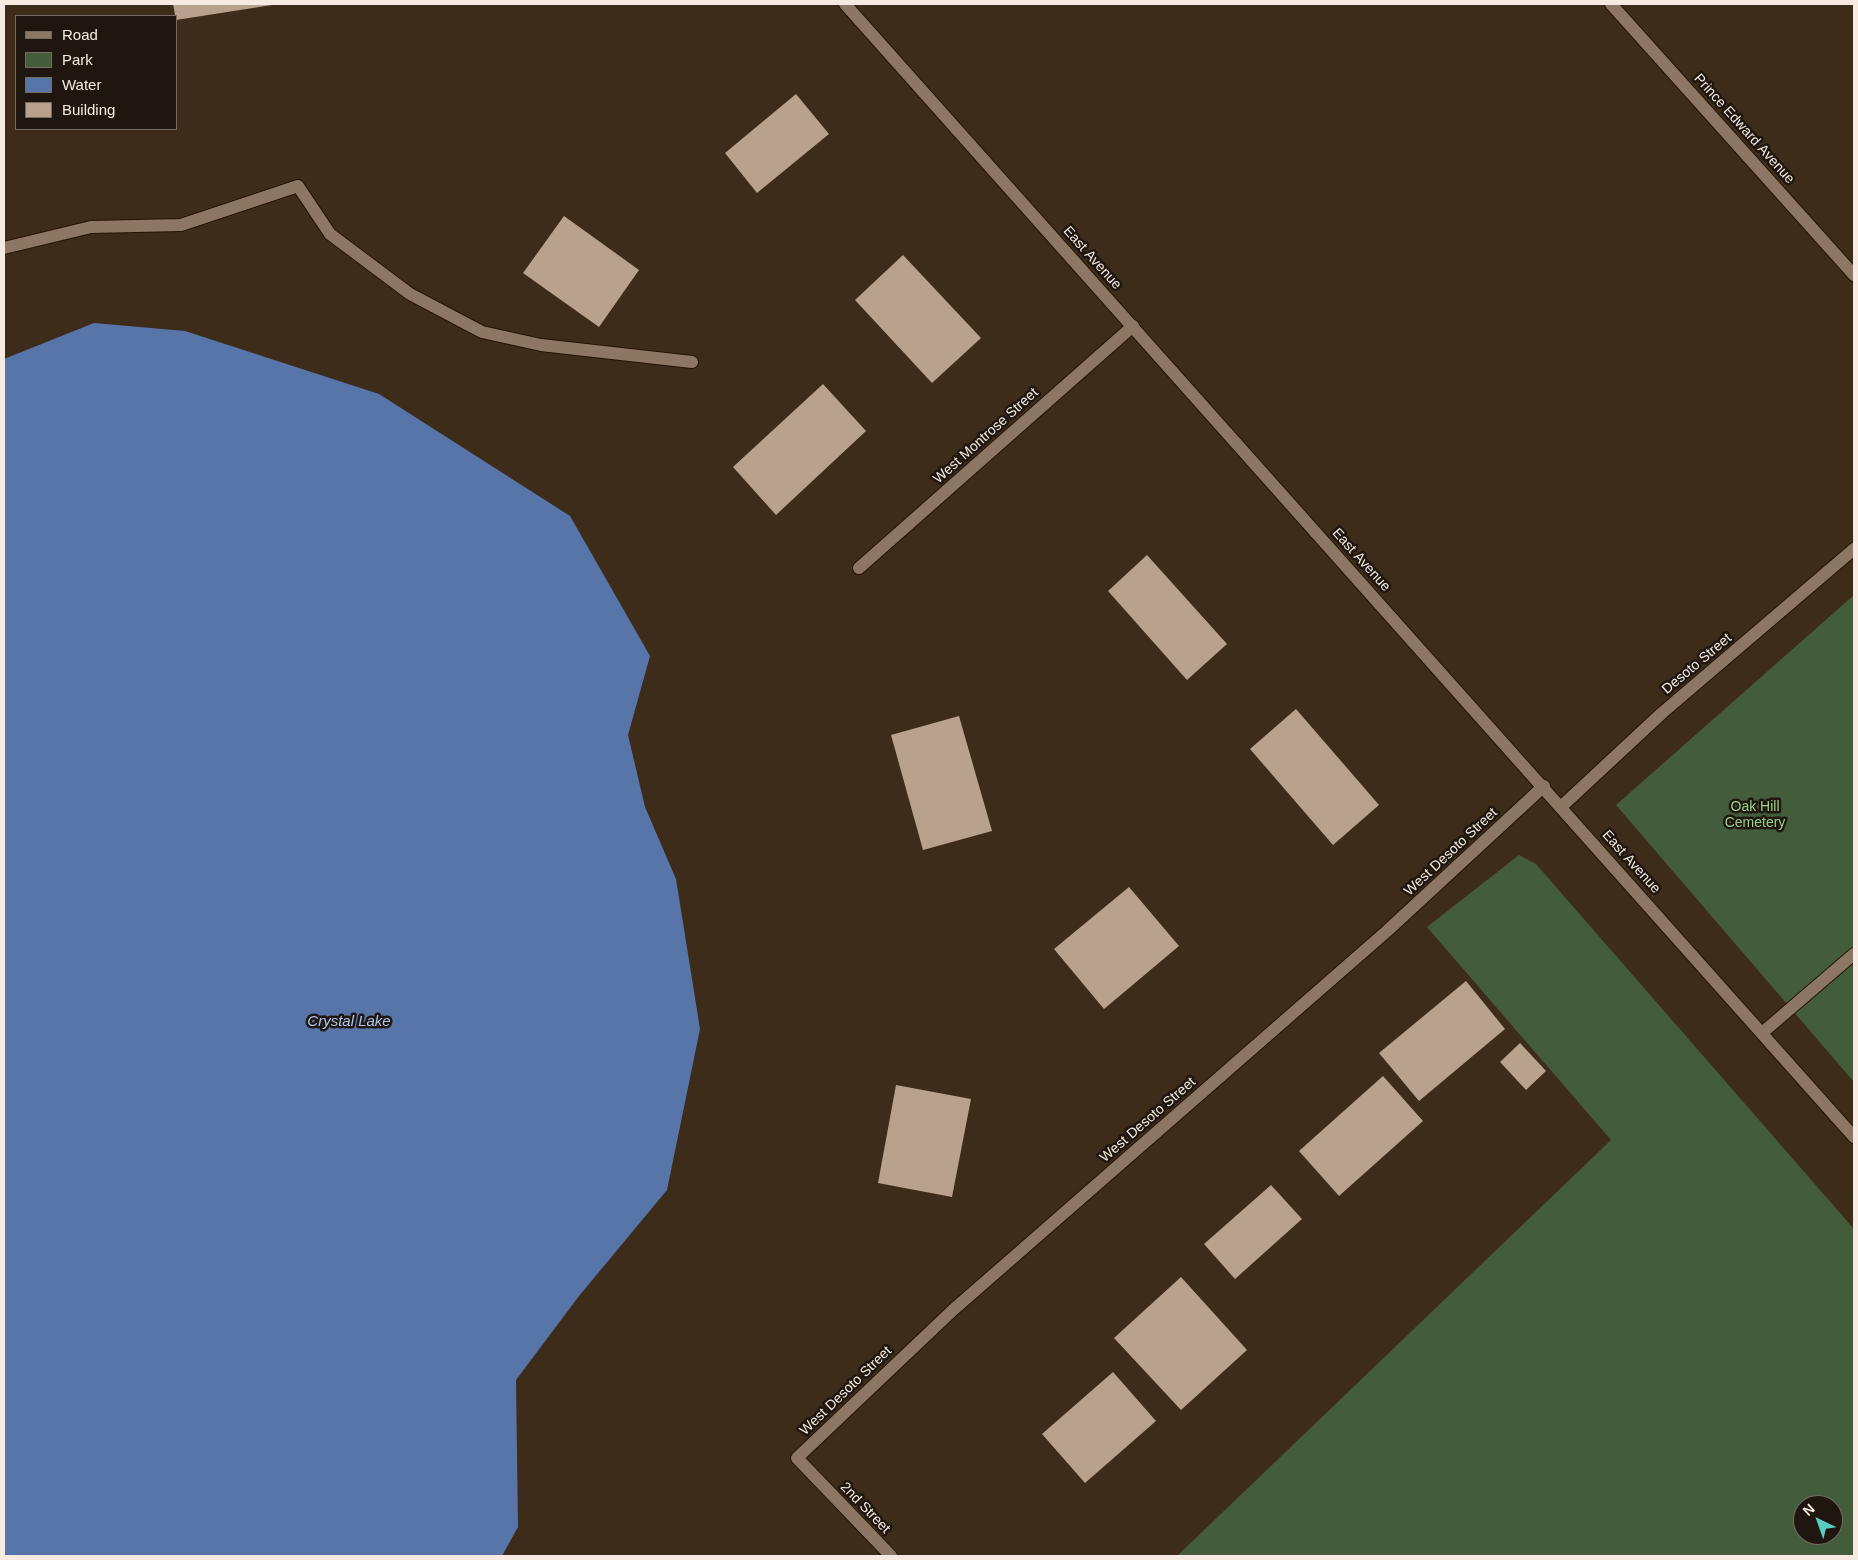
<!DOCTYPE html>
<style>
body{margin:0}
#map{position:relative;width:1858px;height:1560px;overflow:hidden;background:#3e2c1b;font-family:Helvetica,sans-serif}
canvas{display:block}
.frame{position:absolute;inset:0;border:5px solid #f7ebe1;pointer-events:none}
.legend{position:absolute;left:15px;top:15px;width:162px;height:115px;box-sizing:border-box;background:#1f160f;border:1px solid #756b63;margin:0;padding:6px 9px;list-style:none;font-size:15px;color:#f7ebe1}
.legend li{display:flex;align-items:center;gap:10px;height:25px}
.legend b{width:25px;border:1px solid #756b63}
.north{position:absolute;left:1793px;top:1495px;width:50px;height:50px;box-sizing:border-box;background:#1f160f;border:1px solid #756b63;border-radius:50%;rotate:318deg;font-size:14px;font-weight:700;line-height:20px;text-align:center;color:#f7ebe1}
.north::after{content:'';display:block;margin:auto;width:18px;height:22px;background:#58cec0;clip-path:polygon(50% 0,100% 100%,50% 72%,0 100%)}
</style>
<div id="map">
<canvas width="1858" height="1560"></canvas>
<div class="frame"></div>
<ul class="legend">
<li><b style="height:6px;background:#8c7764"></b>Road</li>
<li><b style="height:14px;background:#435c3c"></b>Park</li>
<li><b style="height:14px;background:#5875a9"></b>Water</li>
<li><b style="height:14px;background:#b8a18d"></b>Building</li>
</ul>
<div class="north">N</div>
</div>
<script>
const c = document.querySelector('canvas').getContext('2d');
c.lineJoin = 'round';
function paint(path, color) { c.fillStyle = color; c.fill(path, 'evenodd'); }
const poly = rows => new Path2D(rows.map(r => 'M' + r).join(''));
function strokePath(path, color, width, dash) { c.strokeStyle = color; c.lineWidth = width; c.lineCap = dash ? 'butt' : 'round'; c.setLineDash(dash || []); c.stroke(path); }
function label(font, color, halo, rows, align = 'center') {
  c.font = font + ' Helvetica,sans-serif'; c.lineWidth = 5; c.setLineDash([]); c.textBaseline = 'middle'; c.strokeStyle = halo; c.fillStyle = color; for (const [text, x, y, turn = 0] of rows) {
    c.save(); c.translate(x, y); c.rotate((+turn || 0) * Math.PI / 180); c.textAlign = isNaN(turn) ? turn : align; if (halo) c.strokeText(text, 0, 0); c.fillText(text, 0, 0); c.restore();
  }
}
paint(poly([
 [1854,595,1854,1082,1616,805],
 [1519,855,1536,864,1854,1229,1854,1556,1177,1556,1611,1140,1427,927],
 [1803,1505,1833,1505,1833,1535,1803,1535]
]), '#435c3c');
paint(poly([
 [94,323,185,331,379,394,570,516,650,656,628,735,645,807,676,879,700,1029,667,1190,579,1296,516,1380,518,1527,502,1556,4,1556,4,359]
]), '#5875a9');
paint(poly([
 [173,4,272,4,272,5,176,20],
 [796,94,829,134,757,193,725,153],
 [564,216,639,270,599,327,523,273],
 [903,255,981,338,932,383,855,300],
 [823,384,866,431,776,515,733,467],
 [1147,555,1227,644,1187,680,1108,591],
 [1296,709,1379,805,1333,845,1250,749],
 [959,716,992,831,923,850,891,735],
 [1129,887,1179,946,1104,1009,1054,949],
 [1466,981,1505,1029,1419,1101,1379,1053],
 [1520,1043,1546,1071,1526,1090,1500,1062],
 [1383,1076,1423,1121,1339,1196,1299,1151],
 [896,1085,971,1099,952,1197,878,1183],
 [1271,1185,1302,1219,1235,1279,1204,1244],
 [1181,1277,1247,1350,1181,1410,1114,1338],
 [1113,1372,1156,1421,1085,1483,1042,1434]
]), '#b8a18d');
const service = poly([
 [4,248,91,227,181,225,298,186,330,234,410,294,482,332,541,345,692,362],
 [1762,1033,1854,954]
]);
const minor = poly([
 [1611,4,1854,275],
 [859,568,1133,326],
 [1562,806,1662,713,1854,549],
 [891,1556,797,1458,953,1310,1387,931,1544,786]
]);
const tertiary = poly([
 [845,4,1854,1137]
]);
strokePath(service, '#251404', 14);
strokePath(minor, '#251404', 14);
strokePath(tertiary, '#251404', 14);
strokePath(service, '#8c7764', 12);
strokePath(minor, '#8c7764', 12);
strokePath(tertiary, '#8c7764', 12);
label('14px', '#f7ebe1', '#1f160f', [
 ["Prince Edward Avenue",1744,129,48],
 ["East Avenue",1092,258,48],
 ["West Montrose Street",986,436,-42],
 ["East Avenue",1361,560,48],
 ["Desoto Street",1697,664,-40],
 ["West Desoto Street",1451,852,-43],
 ["East Avenue",1631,862,48],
 ["West Desoto Street",1148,1120,-41],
 ["West Desoto Street",846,1391,-44],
 ["2nd Street",865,1508,46]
]);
label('14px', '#97d187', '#1f160f', [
 ["Oak Hill",1755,807],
 ["Cemetery",1755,823]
]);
label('italic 15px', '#acc6f3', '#1f160f', [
 ["Crystal Lake",349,1022]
]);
</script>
